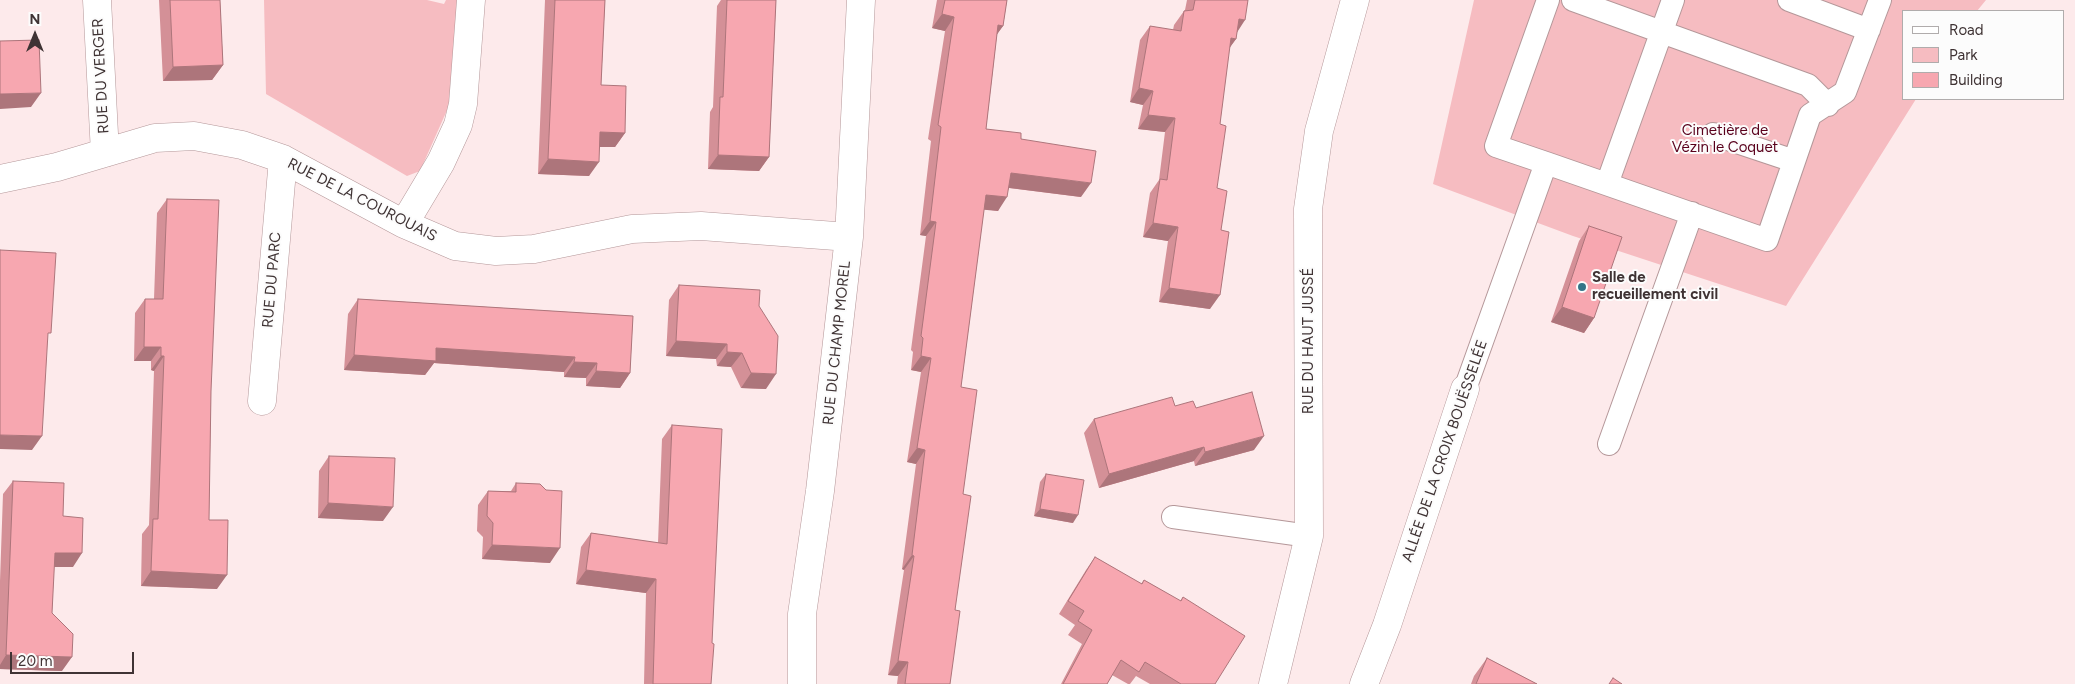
<!DOCTYPE html>
<meta charset="utf-8">
<style>
body{margin:0}
#map{position:relative;width:2075px;height:684px;overflow:hidden;background:#fdeaeb;font-family:Figtree,sans-serif}
canvas{display:block}
.legend{position:absolute;left:1902px;top:10px;width:162px;height:90px;box-sizing:border-box;background:#fcfcfc;border:1px solid #b0acac;margin:0;padding:6px 9px;list-style:none;font-size:15px;color:#3f3334}
.legend li{display:flex;align-items:center;gap:10px;height:25px}
.legend b{width:25px;border:1px solid #b0acac}
.north{position:absolute;left:10px;top:10px;width:50px;height:50px;-webkit-text-stroke:4px #fcfcfc;paint-order:stroke;rotate:0deg;font-size:14px;font-weight:700;line-height:20px;text-align:center;color:#3f3334}
.north::after{content:'';display:block;margin:auto;width:18px;height:22px;background:#3f3334;clip-path:polygon(50% 0,100% 100%,50% 72%,0 100%)}
.scale{position:absolute;left:10px;top:652px;width:124px;height:22px;box-sizing:border-box;border:2px solid #3f3334;border-top:0;padding-left:6px;font-size:15px;line-height:18px;white-space:nowrap;color:#3f3334;-webkit-text-stroke:4px #fcfcfc;paint-order:stroke}
</style>
<div id="map">
<canvas width="2075" height="684"></canvas>
<ul class="legend">
<li><b style="height:6px;background:#fff"></b>Road</li>
<li><b style="height:14px;background:#f6bcc1"></b>Park</li>
<li><b style="height:14px;background:#f7a7b0"></b>Building</li>
</ul>
<div class="north">N</div>
<div class="scale">20 m</div>
</div>
<script>
const c = document.querySelector('canvas').getContext('2d');
c.lineJoin = 'round';
function paint(path, color) { c.fillStyle = color; c.fill(path, 'evenodd'); }
const poly = rows => new Path2D(rows.map(r => 'M' + r).join(''));
function strokePath(path, color, width, dash) { c.strokeStyle = color; c.lineWidth = width; c.lineCap = dash ? 'butt' : 'round'; c.setLineDash(dash || []); c.stroke(path); }
function label(font, color, halo, rows, align = 'center') {
  c.font = font + ' Figtree,sans-serif'; c.lineWidth = 4; c.setLineDash([]); c.textBaseline = 'middle'; c.strokeStyle = halo; c.fillStyle = color; for (const [text, x, y, turn = 0] of rows) {
    c.save(); c.translate(x, y); c.rotate((+turn || 0) * Math.PI / 180); c.textAlign = isNaN(turn) ? turn : align; if (halo) c.strokeText(text, 0, 0); c.fillText(text, 0, 0); c.restore();
  }
}
paint(poly([
 [264,0,427,0,444,4,446,0,461,0,456,90,420,171,407,176,266,94],
 [1474,0,1986,0,1977,11,1904,11,1904,99,1916,99,1786,306,1573,236,1433,184]
]), '#f6bcc1');
const lane = poly([
 [1573,0,1808,85,1828,105],
 [1789,0,1869,30],
 [1713,134,1794,161],
 [1546,163,1496,146,1548,0],
 [1607,184,1673,0],
 [1465,389,1546,163,1767,240,1810,115,1845,92,1880,0],
 [1609,444,1692,213],
 [1173,517,1309,536]
]);
const street = poly([
 [97,0,105,153],
 [0,179,57,167,155,138,194,136,242,145,283,159,404,224,455,246,496,251,534,249,632,229,701,226,849,237],
 [404,224,441,162,458,125,463,104,471,0],
 [262,401,283,159],
 [802,684,802,614,820,491,849,237,861,0],
 [1273,684,1309,536,1308,209,1319,131,1355,0],
 [1364,684,1387,625,1465,389]
]);
strokePath(lane, '#b49799', 24);
strokePath(street, '#b49799', 29);
strokePath(lane, '#fff', 22);
strokePath(street, '#fff', 28);
paint(poly([
 [159,0,220,0,223,65,212,80,163,81],
 [545,0,605,0,601,85,625,133,615,147,600,147,589,176,538,174],
 [721,0,776,0,769,157,759,171,708,169,710,112,713,107,717,6],
 [937,0,1007,0,1003,26,997,34,986,129,1021,139,1081,197,1009,188,998,211,984,209,961,387,963,494,950,684,897,684,898,676,888,675,904,570,902,569,916,464,907,462,921,372,911,370,913,352,911,350,926,236,920,235,931,141,928,139,945,31,932,28],
 [1187,0,1248,0,1237,32,1236,39,1229,48,1220,124,1210,309,1159,302,1168,241,1143,237,1150,193,1159,180,1165,132,1138,129,1143,105,1130,102,1140,40,1150,26,1173,30,1174,25,1184,11,1185,10],
 [167,199,211,391,209,520,217,589,141,586,142,534,149,525,154,371,151,370,151,361,134,361,135,313,145,299,154,299,157,213],
 [1589,226,1594,318,1584,333,1551,322,1579,241],
 [679,285,759,306,766,389,741,388,731,367,717,366,716,359,666,356,669,300],
 [358,299,633,316,630,373,620,388,586,386,586,378,564,377,564,372,434,363,425,375,344,370,348,314],
 [1175,406,1196,408,1254,450,1195,466,1194,461,1099,488,1084,433,1094,419],
 [672,425,712,643,711,684,644,684,646,593,576,584,581,547,591,533,658,543,662,439],
 [329,456,383,521,318,518,319,471],
 [1046,474,1073,523,1034,516,1040,482],
 [13,481,63,516,73,567,54,567,52,613,62,671,0,669,0,581,3,494],
 [516,483,550,563,482,559,483,537,477,531,478,505,488,491,511,491],
 [1095,557,1141,584,1144,580,1180,601,1183,597,1215,684,1150,684,1136,676,1130,684,1128,684,1112,675,1107,684,1061,684,1082,644,1068,635,1075,625,1059,614,1086,570],
 [1487,658,1537,684,1471,684,1474,676]
]), '#d49097');
paint(poly([
 [942,14,954,17,945,31,932,28],
 [1239,19,1245,20,1236,34],
 [998,25,1003,26,993,40],
 [1231,38,1236,39,1226,53],
 [223,65,212,80,163,81,173,67],
 [1139,88,1153,91,1143,105,1130,102],
 [41,93,31,107,0,109,0,94],
 [1148,115,1175,118,1165,132,1138,129],
 [600,132,625,133,615,147,590,147],
 [718,155,769,157,759,171,708,169],
 [548,159,599,162,589,176,538,174],
 [1011,173,1091,183,1081,197,1002,187],
 [986,195,1007,197,998,211,976,209],
 [930,221,936,222,926,236,920,235],
 [1153,223,1178,227,1168,241,1143,237],
 [1169,288,1220,295,1210,309,1159,302],
 [1562,307,1594,318,1584,333,1551,322],
 [676,341,727,344,716,359,666,356],
 [144,347,161,347,151,361,134,361],
 [436,348,575,357,564,372,434,363,425,375,344,370,354,355],
 [727,352,742,353,731,367,717,366],
 [161,356,164,356,154,371,151,370],
 [921,356,931,358,921,372,911,370],
 [574,362,597,363,586,378,564,377],
 [596,371,630,373,620,388,586,386],
 [751,373,776,374,766,389,741,388],
 [0,435,42,436,32,450,0,449],
 [1264,436,1254,450,1195,466,1205,452],
 [1204,447,1194,461,1099,488,1109,474],
 [917,448,925,450,916,464,907,462],
 [328,503,393,507,383,521,318,518],
 [1040,509,1078,515,1073,523,1034,516],
 [492,545,560,548,550,563,482,559],
 [55,553,82,553,73,567,45,567],
 [912,555,914,556,904,570,902,569],
 [586,570,656,579,646,593,576,584],
 [151,571,227,575,217,589,141,586],
 [6,655,72,657,62,671,0,669,0,665],
 [898,661,908,662,898,676,888,675]
]), '#ad757b');
const building = poly([
 [170,0,220,0,223,65,173,67,170,0],
 [555,0,605,0,601,85,626,86,625,133,600,132,599,162,548,159,555,0],
 [727,0,776,0,769,157,718,155,720,97,723,97,727,0],
 [945,0,1007,0,1003,26,998,25,986,129,1021,133,1021,139,1096,151,1091,183,1011,173,1007,197,986,195,961,387,977,390,963,494,971,496,955,610,960,611,950,684,905,684,908,662,898,661,914,556,912,555,925,450,917,448,931,358,921,356,923,338,921,336,936,222,930,221,941,127,938,125,954,17,942,14,945,0],
 [1195,0,1248,0,1245,20,1239,19,1236,39,1231,38,1220,124,1226,126,1217,188,1227,191,1221,230,1229,232,1220,295,1169,288,1178,227,1153,223,1160,179,1167,180,1175,118,1148,115,1153,91,1139,88,1150,26,1181,31,1184,11,1193,10,1195,0],
 [39,40,41,93,0,94,0,41,39,40],
 [167,199,219,200,211,391,209,520,228,520,227,575,151,571,153,519,158,519,164,356,161,356,161,347,144,347,145,299,163,299,167,199],
 [1589,226,1622,237,1594,318,1562,307,1589,226],
 [0,250,56,253,51,333,48,333,42,436,0,435,0,250],
 [679,285,760,290,759,306,778,336,776,374,751,373,742,353,727,352,727,344,676,341,679,285],
 [358,299,633,316,630,373,596,371,597,363,574,362,575,357,436,348,436,361,354,355,358,299],
 [1252,392,1264,436,1205,452,1204,447,1109,474,1094,419,1172,397,1175,406,1193,401,1196,408,1252,392],
 [672,425,722,429,712,643,714,644,711,684,653,684,656,579,586,570,591,533,667,544,672,425],
 [329,456,395,458,393,507,328,503,329,456],
 [1046,474,1084,480,1078,515,1040,509,1046,474],
 [13,481,64,483,63,516,83,518,82,553,55,553,52,613,73,634,72,657,6,655,13,481],
 [516,483,540,484,546,490,562,491,560,548,492,545,493,523,487,516,488,491,516,492,516,483],
 [1095,557,1142,584,1144,580,1181,601,1183,597,1245,636,1215,684,1181,684,1145,662,1139,672,1121,660,1107,684,1063,684,1092,630,1078,621,1084,611,1068,601,1095,557],
 [1487,658,1537,684,1476,684,1487,658],
 [1613,678,1622,684,1609,684,1613,678]
]);
paint(building, '#f7a7b0');
strokePath(building, '#ad757b', 1);
for (const [x, y, r, color] of [
 [1582,287,5,"#347488"]
]) { const dot = new Path2D(); dot.arc(x, y, r, 0, 2 * Math.PI); c.fillStyle = color; c.fill(dot); strokePath(dot, '#fcfcfc', 2); }
label('15px', '#3f3334', '#fcfcfc', [
 ["RUE DU VERGER",101,76,-93],
 ["RUE DE LA COUROUAIS",362,200,27],
 ["RUE DU PARC",272,280,-85],
 ["RUE DU HAUT JUSSÉ",1309,341,-90],
 ["RUE DU CHAMP MOREL",837,343,-84],
 ["ALLÉE DE LA CROIX BOUËSSELÉE",1445,451,-71]
]);
label('15px', '#59001c', '#fcfcfc', [
 ["Cimetière de",1725,131],
 ["Vézin le Coquet",1725,148]
]);
label('bold 15px', '#3f3334', '#fcfcfc', [
 ["Salle de",1592,278],
 ["recueillement civil",1592,295]
], 'left');
</script>
